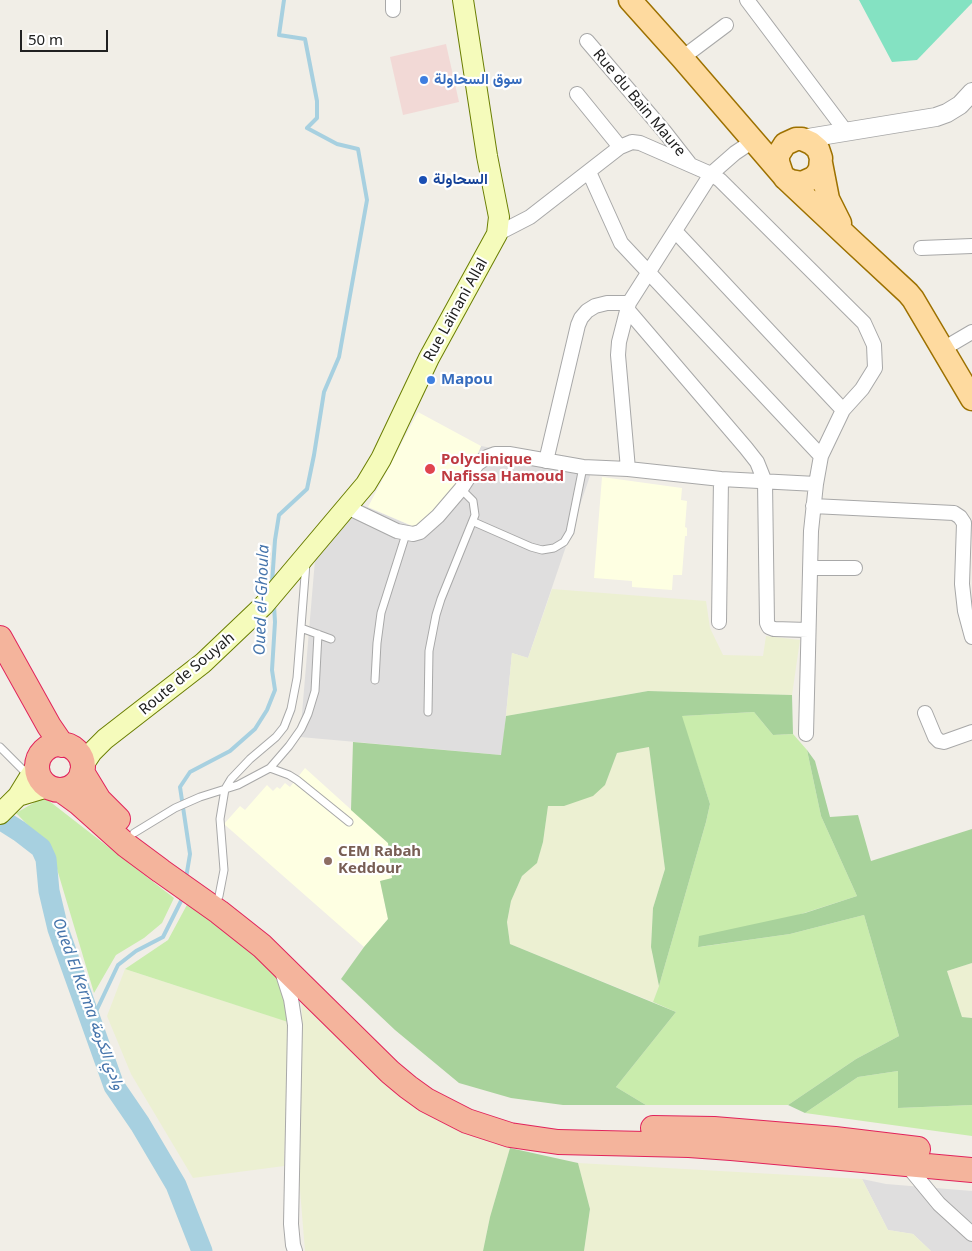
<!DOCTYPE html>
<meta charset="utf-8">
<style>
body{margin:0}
#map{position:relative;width:972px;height:1251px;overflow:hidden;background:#f1eee7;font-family:"Noto Sans",sans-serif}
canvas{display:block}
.scale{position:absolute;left:20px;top:30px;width:88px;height:22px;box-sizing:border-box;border:2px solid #212121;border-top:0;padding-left:6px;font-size:15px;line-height:18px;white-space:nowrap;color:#212121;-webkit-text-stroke:4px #fff;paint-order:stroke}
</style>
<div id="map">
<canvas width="972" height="1251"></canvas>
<div class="scale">50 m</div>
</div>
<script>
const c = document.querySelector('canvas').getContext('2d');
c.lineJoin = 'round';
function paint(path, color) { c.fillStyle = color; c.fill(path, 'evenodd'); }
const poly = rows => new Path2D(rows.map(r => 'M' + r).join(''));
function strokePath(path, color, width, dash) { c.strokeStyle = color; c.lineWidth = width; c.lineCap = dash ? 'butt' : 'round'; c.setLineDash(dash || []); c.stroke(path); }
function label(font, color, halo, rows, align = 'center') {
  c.font = font + ' "Noto Sans",Vazirmatn,sans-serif'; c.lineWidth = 4.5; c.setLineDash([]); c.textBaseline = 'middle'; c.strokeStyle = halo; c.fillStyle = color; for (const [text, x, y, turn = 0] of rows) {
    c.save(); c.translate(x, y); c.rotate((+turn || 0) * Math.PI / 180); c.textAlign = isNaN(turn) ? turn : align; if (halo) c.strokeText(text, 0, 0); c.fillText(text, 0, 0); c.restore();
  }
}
paint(poly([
 [481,446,593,467,528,658,512,653,502,755,300,737,316,548,355,502,417,528,462,491],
 [862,1179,886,1184,972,1191,972,1251,931,1251,913,1234,888,1230]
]), '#dfdede');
paint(poly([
 [446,44,459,102,403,115,390,57]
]), '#f2d9d6');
paint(poly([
 [418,412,481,446,462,491,417,528,368,507],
 [602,477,682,488,681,500,687,501,685,527,687,528,687,536,685,536,682,575,673,575,672,590,632,587,632,581,594,578],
 [305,768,388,843,392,879,380,881,388,919,364,947,224,824,240,806,245,810,267,785,273,791,277,787,280,789,285,783,290,787]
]), '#feffe2');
paint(poly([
 [552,589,706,601,710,628,723,655,763,656,766,636,800,640,792,695,648,691,506,716,512,653,528,658],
 [649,747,665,869,653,908,651,947,659,986,653,1002,510,944,507,922,511,901,522,876,537,862,543,842,548,806,564,806,605,785,617,753],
 [972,963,972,1018,962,1017,947,971],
 [125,969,289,1022,284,1166,193,1178,131,1074,107,1016],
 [301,1000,447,1123,510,1148,490,1217,483,1251,305,1251,299,1178,302,1013],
 [578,1163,862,1179,888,1230,913,1234,931,1251,584,1251,590,1209]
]), '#ecf0d2');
paint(poly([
 [754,712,773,735,793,734,807,750,821,816,857,896,699,947,790,934,864,915,899,1036,856,1059,788,1105,646,1105,616,1087,676,1012,653,1002,659,986,669,951,706,822,710,804,681,716],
 [44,797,174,898,162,923,144,938,116,955,94,993,51,849,16,813],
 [189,901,274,969,284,995,288,1022,125,969,168,940],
 [898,1071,898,1108,972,1105,972,1136,805,1113,858,1077]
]), '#c9ecac');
paint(poly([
 [648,691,792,695,793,734,773,735,754,712,682,716,710,804,706,822,659,986,651,947,653,908,665,869,649,747,617,753,605,785,593,796,564,806,548,806,543,842,537,863,522,876,511,901,507,922,510,944,676,1012,616,1087,646,1105,563,1105,511,1098,459,1083,395,1030,341,979,364,947,388,919,380,881,392,878,388,843,351,810,353,742,501,755,506,716],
 [807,750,815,761,830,817,858,815,871,861,972,829,972,963,947,971,962,1017,972,1018,972,1105,898,1108,898,1071,858,1077,805,1113,788,1105,856,1059,899,1036,864,915,790,934,698,947,699,936,805,913,857,896,821,816],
 [510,1148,578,1163,590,1209,584,1251,483,1251,490,1217]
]), '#a8d29b');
paint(poly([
 [859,0,972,0,972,3,917,60,892,62]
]), '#84e2c2');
strokePath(poly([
 [272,583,275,540,279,515,307,489,314,455,324,392,339,357,367,200,358,149,337,144,307,128,317,118,317,101,305,39,279,35,284,0],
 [186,878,190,854,180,787,190,772,230,751,255,729,267,710,275,690,272,670,275,622,274,605],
 [91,1022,118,965,136,951,163,937,183,897]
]), '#a7d0e0', 4);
strokePath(poly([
 [0,819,19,831,41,848,46,859,49,891,58,929,114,1086,140,1124,176,1185,202,1251]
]), '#a7d0e0', 21);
const service = poly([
 [474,522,531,547,542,550,554,548,564,542,570,532,583,467],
 [301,628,331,639],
 [375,680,377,643,381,613,406,534],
 [428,712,429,651,436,615,441,599,475,515,473,501,461,489],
 [0,747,28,775],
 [270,768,289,775,297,780,349,822],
 [134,833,175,808,200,797,238,785,270,768,289,746,301,729,308,714,315,691,318,634],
 [219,896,224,870,220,819,225,789,231,779,250,759,276,737,284,727,291,709,297,678,306,563]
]);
const minor = poly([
 [747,0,847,133],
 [393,10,393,0],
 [587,41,664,131,689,163],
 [682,58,726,25],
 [577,94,620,147],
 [589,172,621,243,821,456],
 [675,231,843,410],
 [497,234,530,217,620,147,632,142,640,143,711,174,720,180,864,323,874,345,875,368,862,389,843,410,821,456,816,484,811,531,806,734],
 [921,248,972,246],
 [627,309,746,448,757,462,765,482,767,623,769,627,774,629,808,630],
 [943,349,972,332],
 [546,461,578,325,581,318,587,311,595,306,607,303,629,303],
 [628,469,618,355,619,342,629,303,711,174,735,153,753,141],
 [813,506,954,513,960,517,964,523,962,584,965,611,972,637],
 [347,507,397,531,413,534,420,532,438,516,461,489,477,464,487,457,495,454,509,454,583,467,628,469,721,479,816,484],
 [810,568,855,568],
 [719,622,721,479],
 [925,713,935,737,939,741,944,742,972,732],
 [282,971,291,999,295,1025,291,1224,293,1245,295,1251],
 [906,1164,939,1204,972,1234]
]);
const tertiary = poly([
 [802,139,936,117,947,113,960,105,972,92]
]);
const secondary = poly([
 [82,767,92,752,105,739,203,663,264,605,366,484,381,459,429,358,497,234,499,217,487,156,463,0],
 [18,796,48,787],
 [0,814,18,796,37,765]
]);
const primary = poly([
 [630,0,682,58,782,174],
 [821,163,828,199,840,223],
 [785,178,791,181,802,183,813,178,817,174,820,169,821,158,818,149,811,143,802,139,796,139,785,144,778,155,778,162,782,174,785,178,852,241,908,293,913,299,972,399]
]);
const trunk = poly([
 [0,638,49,726,62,745],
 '37 767a23 23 0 1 1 46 0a23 23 0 1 1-46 0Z',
 [82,772,99,800,118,819],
 [61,790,79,803,126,845,161,871,219,912,262,946,390,1072,408,1087,426,1100,467,1121,510,1135,558,1142,689,1145,731,1148,972,1170],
 [653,1128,714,1129,835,1139,918,1149]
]);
strokePath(service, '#a8a8a8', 9);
strokePath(minor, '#a8a8a8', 16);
strokePath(tertiary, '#a8a8a8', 20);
strokePath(secondary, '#6a7e02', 22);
strokePath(primary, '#9d7100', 25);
strokePath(trunk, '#e1235b', 26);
strokePath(service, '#fff', 7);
strokePath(minor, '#fff', 14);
strokePath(tertiary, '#fff', 18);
strokePath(secondary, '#f5fbbb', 20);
strokePath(primary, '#feda9f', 22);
strokePath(trunk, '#f4b49c', 24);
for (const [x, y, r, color] of [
 [424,80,5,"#3f7fe0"],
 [423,180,5,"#1a4fb4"],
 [431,380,5,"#3f7fe0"],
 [430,469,6,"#e0444e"],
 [328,861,5,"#8d6e63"]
]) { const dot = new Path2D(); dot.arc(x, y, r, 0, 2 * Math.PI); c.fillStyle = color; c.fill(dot); strokePath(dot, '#fff', 2); }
label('bold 15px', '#366cbe', '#fff', [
 ["سوق السحاولة",434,80],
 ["Mapou",441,380]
], 'left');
label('15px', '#212121', '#fff', [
 ["Rue du Bain Maure",639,103,50],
 ["Rue Laïnani Allal",456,310,-61],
 ["Route de Souyah",187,674,-40]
]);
label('bold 15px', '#164399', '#fff', [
 ["السحاولة",433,180]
], 'left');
label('bold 15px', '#be3a42', '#fff', [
 ["Polyclinique",441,460],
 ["Nafissa Hamoud",441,477]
], 'left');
label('bold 15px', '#785e54', '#fff', [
 ["CEM Rabah",338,852],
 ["Keddour",338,869]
], 'left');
label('italic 16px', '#4675ac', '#fff', [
 ["Oued el-Ghoula",262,600,-88],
 ["Oued El Kerma وادي الكرمة",88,1004,70]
]);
</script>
